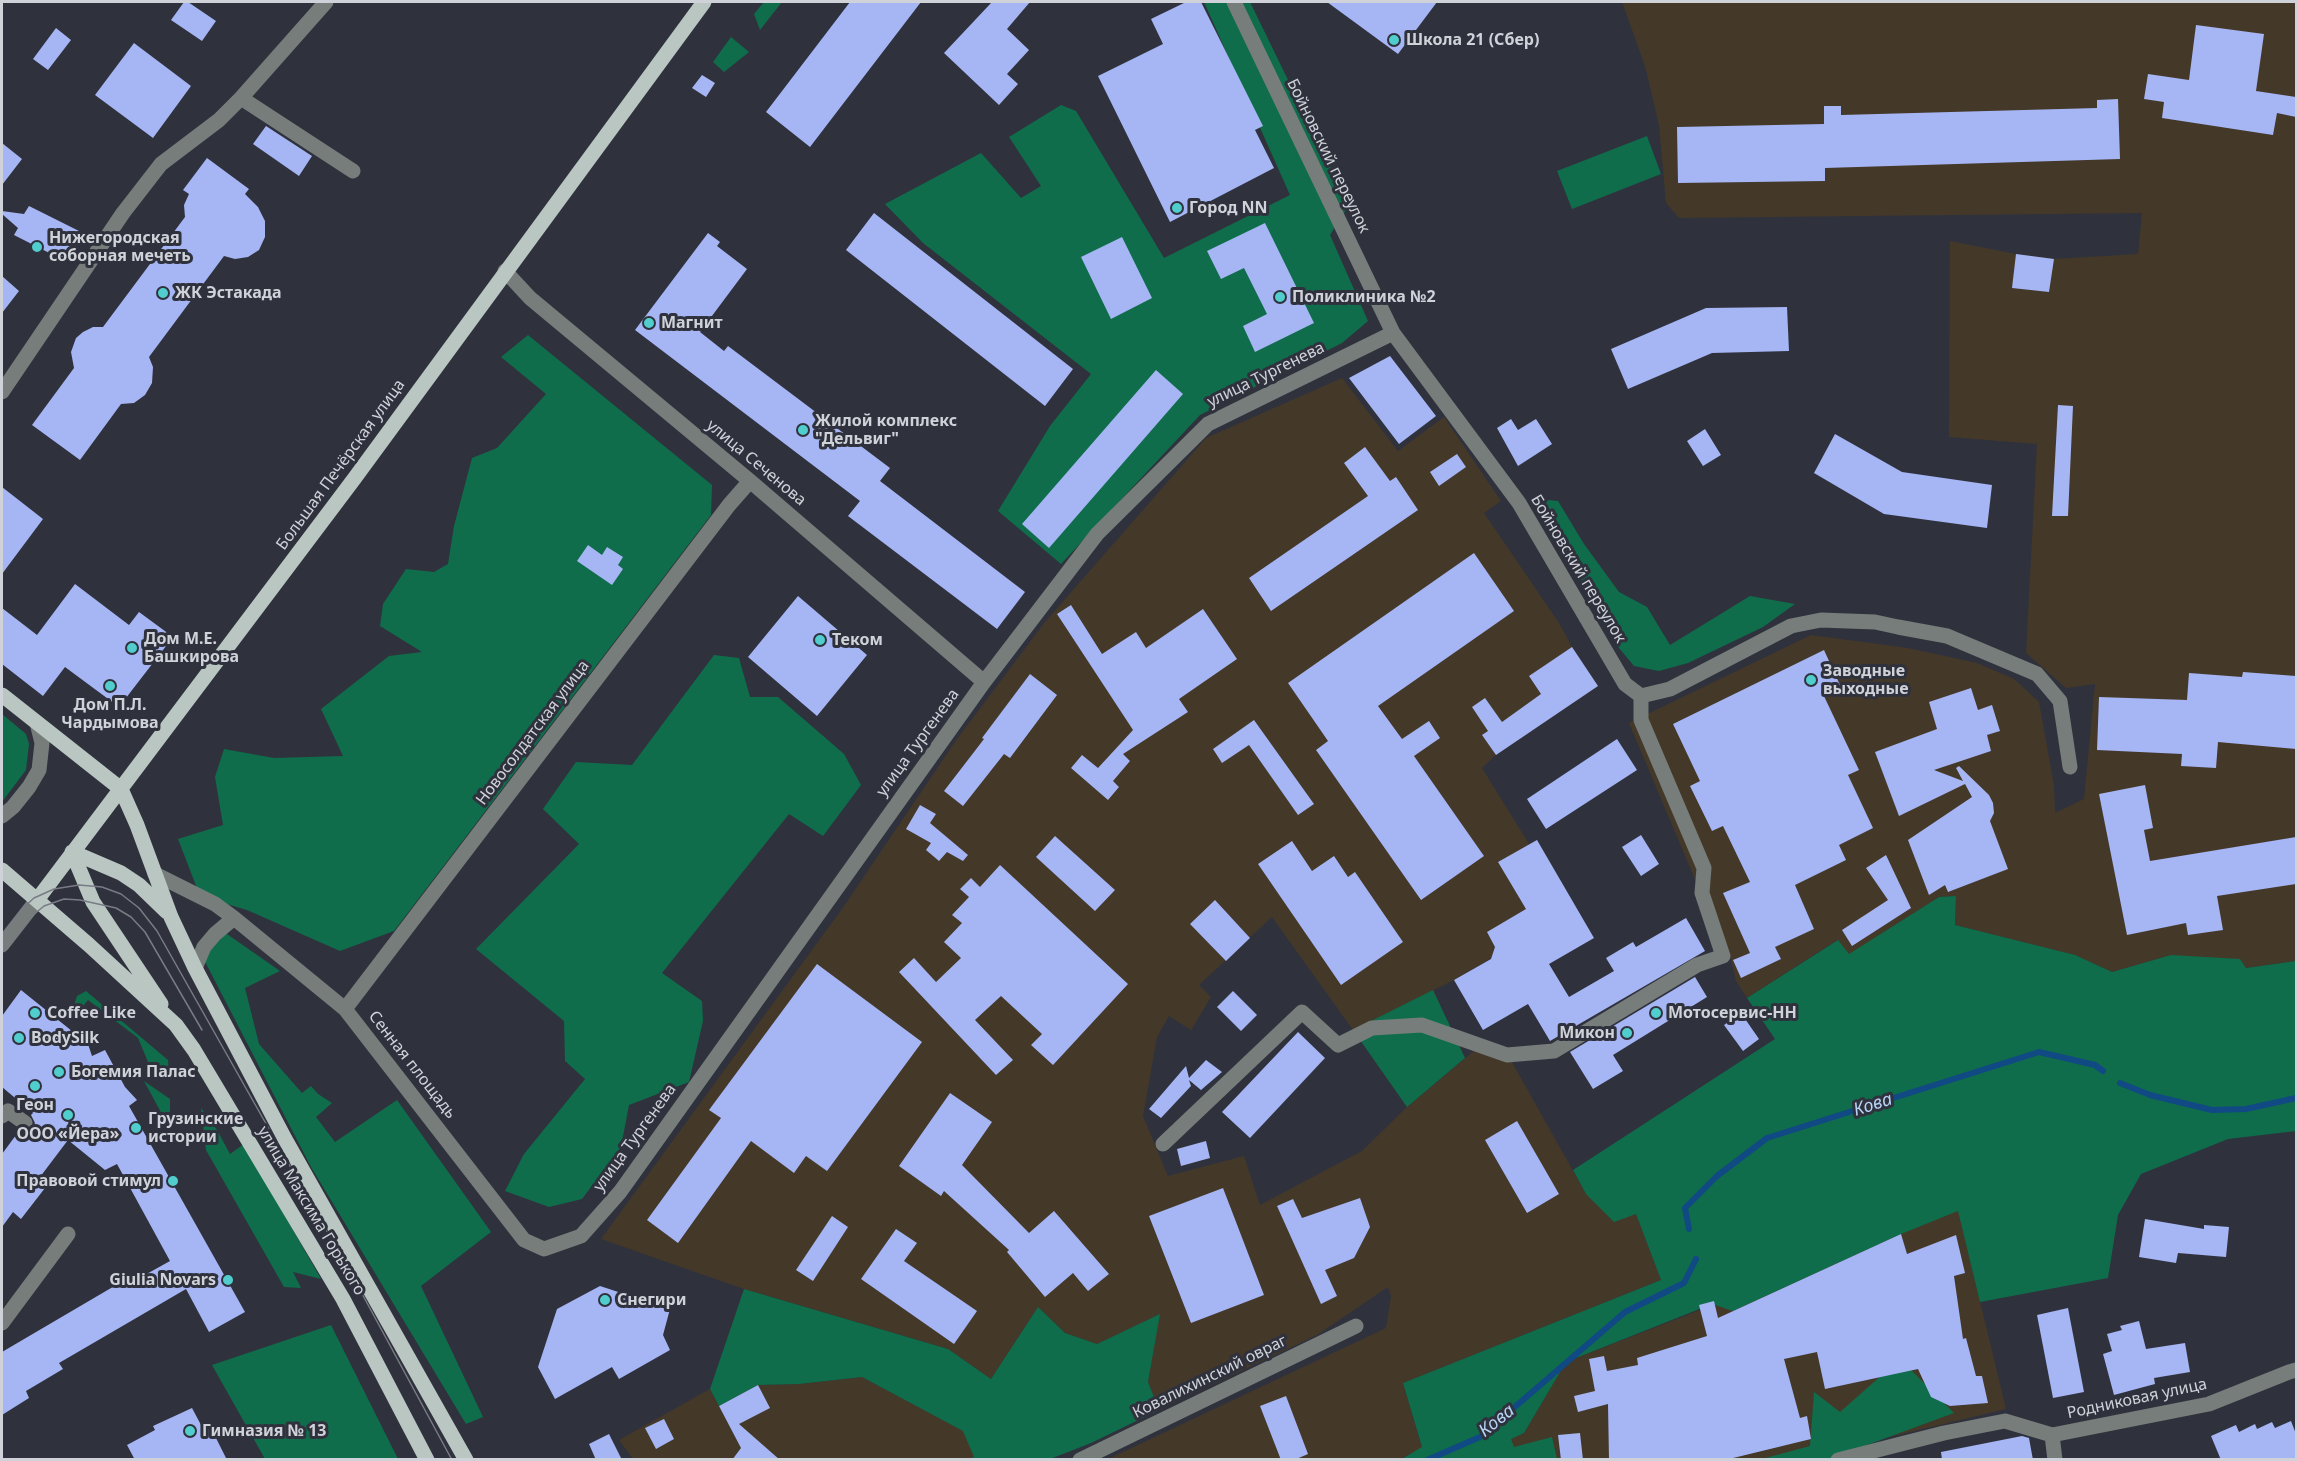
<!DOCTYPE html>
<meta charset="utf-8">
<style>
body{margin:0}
#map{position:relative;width:2298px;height:1461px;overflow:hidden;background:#2f323d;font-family:"Noto Sans",sans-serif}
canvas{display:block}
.frame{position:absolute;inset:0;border:3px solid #d0d2d9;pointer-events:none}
</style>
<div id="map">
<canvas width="2298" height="1461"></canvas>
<div class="frame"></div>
</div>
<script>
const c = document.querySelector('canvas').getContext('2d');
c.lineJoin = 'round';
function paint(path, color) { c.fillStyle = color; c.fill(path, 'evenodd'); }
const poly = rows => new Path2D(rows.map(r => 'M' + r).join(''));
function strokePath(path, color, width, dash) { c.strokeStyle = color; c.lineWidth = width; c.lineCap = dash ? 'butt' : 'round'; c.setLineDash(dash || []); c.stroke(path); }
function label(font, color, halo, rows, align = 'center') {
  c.font = font + ' "Noto Sans",sans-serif'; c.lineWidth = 6; c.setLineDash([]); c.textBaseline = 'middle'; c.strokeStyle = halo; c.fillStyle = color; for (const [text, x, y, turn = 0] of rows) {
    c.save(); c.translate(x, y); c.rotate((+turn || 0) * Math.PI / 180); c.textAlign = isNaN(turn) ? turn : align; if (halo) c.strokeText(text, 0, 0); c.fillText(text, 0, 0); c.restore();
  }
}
paint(poly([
 [1622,2,2296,2,2296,961,2245,968,2171,955,2112,972,2074,955,1955,925,1956,896,1939,897,1849,955,1837,940,1747,998,1736,981,1728,947,1694,877,1629,723,1811,635,1908,648,1977,663,2014,679,2039,702,2054,785,2055,813,2084,799,2095,684,2066,688,2026,653,2037,444,1949,437,1950,241,2016,254,2054,259,2138,254,2142,213,1679,218,1666,203,1659,125,1645,66],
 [1342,378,1398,451,1444,417,1501,501,1484,513,1559,623,1572,647,1598,686,1496,755,1482,768,1529,844,1537,840,1583,920,1532,934,1454,980,1353,1030,1272,917,1199,985,1211,997,1191,1030,1169,1016,1157,1037,1143,1116,1168,1176,1244,1156,1260,1205,1362,1151,1407,1107,1475,1050,1512,1062,1586,1194,1636,1214,1661,1280,1403,1383,1422,1448,1400,1459,1106,1460,1386,1328,1391,1296,1388,1287,1317,1335,1159,1410,1148,1382,1159,1315,1097,1344,1065,1333,1038,1307,991,1379,948,1349,744,1289,601,1239,842,909,957,739,1045,622,1206,438],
 [1958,1210,2006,1409,1798,1459,1456,1460,1524,1433,1566,1362],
 [862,1377,964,1431,974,1457,970,1460,634,1460,619,1440,710,1389,719,1406,758,1385,799,1384]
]), '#443829');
paint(poly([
 [764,2,782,2,760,30,754,14],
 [1204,2,1250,2,1349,205,1330,235,1368,321,1342,343,1200,415,1061,564,998,511,1050,426,1091,374,923,243,885,204,981,153,1021,198,1041,186,1009,137,1061,105,1076,111,1164,258,1290,195],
 [731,37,749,52,724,72,713,62],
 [1647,136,1661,174,1572,209,1557,171],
 [528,335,712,485,711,515,394,931,340,951,247,910,200,896,178,839,223,825,215,777,224,749,274,758,343,756,321,709,389,656,422,652,380,626,383,604,406,569,434,572,448,564,454,526,472,458,497,448,546,394,501,357],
 [1538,499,1558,501,1584,544,1619,592,1647,607,1670,645,1750,596,1795,604,1763,627,1688,663,1659,671,1634,666,1614,642],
 [714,655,739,658,750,697,778,697,844,754,861,785,823,836,789,814,662,973,702,1001,703,1021,689,1082,629,1105,621,1147,582,1199,549,1207,505,1191,524,1154,585,1079,565,1061,564,1021,476,949,579,844,543,809,576,762,632,765],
 [2,714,26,734,29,744,26,770,2,802],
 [1956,896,1955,925,2075,955,2112,972,2171,955,2240,959,2246,968,2296,961,2296,1131,2228,1139,2141,1174,2118,1215,2108,1278,1980,1302,1958,1211,1901,1234,1733,1311,1712,1304,1566,1362,1524,1433,1511,1439,1514,1447,1552,1437,1557,1459,1400,1460,1422,1447,1403,1383,1661,1280,1636,1214,1614,1222,1586,1194,1573,1170,1775,1039,1747,998,1838,940,1849,954,1939,897],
 [224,932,280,971,245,988,259,1044,302,1093,311,1086,318,1094,332,1103,316,1117,335,1142,397,1100,491,1232,421,1286,483,1417,466,1424,311,1167,199,950],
 [1433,990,1465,1058,1407,1107,1353,1030],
 [86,991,168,1060,169,1072,162,1078,150,1067,138,1038,88,1000,73,1019,71,1015,77,996],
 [144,1081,170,1099,170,1129],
 [201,1108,217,1130,230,1154,244,1144,321,1279,293,1272,301,1288,284,1287,206,1150],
 [744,1289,948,1349,991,1379,1038,1307,1065,1333,1097,1344,1160,1314,1148,1382,1159,1410,1091,1443,1050,1459,970,1459,974,1457,963,1431,862,1377,799,1384,758,1385,719,1406,710,1389],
 [331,1325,398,1459,265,1459,212,1365],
 [1900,1359,1954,1413,1829,1459,1758,1460,1810,1446,1814,1392,1840,1412]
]), '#0f6d4b');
strokePath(poly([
 [2120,1083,2150,1095,2212,1110,2246,1109,2296,1098],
 [1689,1229,1685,1208,1717,1176,1767,1138,2039,1052,2095,1065,2103,1071],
 [1427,1460,1480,1437,1625,1312,1684,1283,1696,1259]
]), '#104984', 6);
paint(poly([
 [184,2,188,2,216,21,202,41,171,20],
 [850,2,921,2,810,147,766,112],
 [992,2,1030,2,1007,29,1029,50,1007,74,1018,84,999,105,944,53],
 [1186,2,1201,2,1263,126,1255,130,1274,168,1170,222,1098,76,1163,44,1151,19],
 [1327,2,1437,2,1398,54],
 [2196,25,2264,34,2256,91,2296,97,2296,117,2277,113,2273,135,2162,118,2164,102,2144,99,2148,74,2189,80],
 [56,28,71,40,48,70,33,59],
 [134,43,191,86,153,138,95,95],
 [702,75,715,83,706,97,692,88],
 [2118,99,2120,159,1825,168,1825,181,1678,183,1677,127,1824,124,1824,106,1841,106,1841,115,2097,108,2097,100],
 [266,126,312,156,299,176,253,144],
 [2,143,22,159,2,185],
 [207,158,249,189,245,194,258,207,265,221,265,237,259,250,248,257,235,259,224,256,149,357,153,367,152,383,145,395,134,403,121,404,80,460,32,425,74,368,71,352,76,338,83,332,93,327,103,327,185,217,184,205,189,194,183,190],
 [29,206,79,231,65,261,14,235,18,228,2,214,2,211,24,214],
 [874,213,1073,369,1045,406,846,250],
 [1265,223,1314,323,1255,352,1243,326,1267,314,1244,268,1221,279,1207,251],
 [708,233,720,242,717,246,747,269,700,332,724,351,728,346,890,468,880,481,1025,592,997,629,848,516,860,501,635,330],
 [1122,237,1152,298,1111,319,1081,257],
 [2016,254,2054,259,2049,292,2012,288],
 [2,276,19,291,2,313],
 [1787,307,1789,351,1712,353,1628,389,1611,349,1706,308],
 [1390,356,1436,416,1399,444,1349,378],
 [1156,370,1183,394,1049,548,1022,524],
 [2058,405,2073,406,2068,516,2052,516],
 [1511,419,1518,430,1536,419,1552,444,1518,466,1497,428],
 [1705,429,1721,455,1703,466,1687,441],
 [1835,434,1902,472,1992,485,1987,528,1884,514,1814,473],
 [1365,447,1390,481,1396,477,1418,510,1271,611,1249,578,1368,496,1344,463],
 [1457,454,1466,467,1439,486,1430,472],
 [2,487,43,519,2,574],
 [588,545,602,555,607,547,623,557,618,565,623,569,612,585,577,561],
 [1474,553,1514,611,1378,706,1402,739,1429,721,1440,738,1414,756,1484,856,1421,900,1316,750,1328,741,1288,683],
 [75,584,129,625,139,612,173,637,119,707,65,667,43,696,2,664,2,608,37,635],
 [798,596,867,655,817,716,748,657],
 [1071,605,1102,654,1136,632,1146,648,1203,609,1237,659,1179,699,1188,712,1123,754,1130,761,1113,781,1119,787,1108,800,1071,768,1082,755,1098,768,1133,730,1057,614],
 [1572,647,1598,686,1496,755,1482,735,1488,731,1472,707,1485,698,1502,722,1541,694,1529,676],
 [1824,650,1840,685,1823,694,1859,770,1848,775,1873,828,1839,845,1846,860,1795,885,1814,929,1775,947,1781,959,1741,978,1733,960,1750,953,1723,893,1750,882,1723,826,1712,831,1690,786,1700,781,1673,724],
 [2243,672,2296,676,2296,749,2218,742,2216,768,2181,766,2182,754,2097,750,2099,697,2187,700,2189,673,2242,677],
 [1030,674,1057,695,1010,758,1004,754,963,806,944,791,984,739,982,738],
 [1971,688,1978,710,1992,705,2000,731,1987,735,1991,751,1934,770,1963,781,1956,768,1959,766,1989,795,1993,803,1994,813,1990,821,2008,869,1948,892,1945,885,1929,895,1908,840,1972,797,1965,784,1899,816,1875,752,1937,729,1929,702],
 [1254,720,1314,804,1298,815,1249,745,1222,763,1213,749],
 [1617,739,1637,770,1546,829,1527,799],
 [2145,785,2153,828,2144,830,2150,861,2296,837,2296,884,2217,896,2223,930,2188,935,2186,923,2127,935,2099,794],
 [920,805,936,814,930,823,968,855,963,861,947,852,939,861,926,850,931,843,906,829],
 [1641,835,1659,864,1641,876,1622,847],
 [1055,836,1115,890,1095,911,1036,857],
 [1537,840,1594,938,1549,964,1569,997,1614,971,1606,958,1633,942,1636,947,1686,918,1705,951,1550,1041,1528,1004,1483,1030,1454,980,1491,959,1495,947,1487,932,1526,909,1498,862],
 [1292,841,1312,871,1334,856,1348,877,1355,872,1403,942,1341,985,1258,864],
 [1886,855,1911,908,1852,946,1842,930,1888,900,1866,868],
 [1000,865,1128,984,1053,1065,1031,1045,1042,1034,1001,996,975,1020,1013,1060,996,1075,899,972,914,958,936,982,961,958,944,942,962,923,952,915,969,897,960,889,971,878,980,887],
 [1215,900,1250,938,1226,961,1190,924],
 [817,964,922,1042,827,1171,806,1156,794,1173,751,1141,678,1243,647,1220,721,1118,709,1110],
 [1695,977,1707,997,1613,1055,1623,1071,1593,1089,1570,1052],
 [21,990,88,1044,92,1056,105,1050,125,1087,137,1100,129,1106,245,1312,209,1332,186,1289,59,1363,63,1369,26,1391,29,1398,2,1415,2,1352,140,1271,143,1276,170,1261,117,1164,105,1170,68,1140,37,1181,45,1188,21,1219,13,1212,2,1227,2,1154,19,1131,30,1132,35,1123,31,1115,33,1113,2,1087,2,1016],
 [1233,991,1257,1015,1241,1031,1217,1007],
 [1741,1013,1759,1039,1743,1051,1724,1025],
 [1298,1032,1325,1058,1250,1138,1222,1112],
 [1206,1060,1222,1072,1201,1090,1189,1080,1191,1086,1161,1118,1149,1109,1186,1066,1189,1078],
 [950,1093,992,1122,962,1165,1029,1233,1054,1211,1109,1274,1088,1291,1073,1273,1045,1297,1007,1252,1009,1250,944,1191,941,1196,899,1166],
 [1517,1121,1559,1194,1527,1213,1485,1140],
 [1206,1141,1210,1158,1181,1166,1177,1149],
 [1223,1188,1264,1295,1191,1323,1149,1216],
 [1360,1198,1370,1227,1354,1258,1325,1270,1337,1296,1321,1304,1277,1206,1293,1199,1302,1218],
 [832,1216,848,1227,813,1281,796,1270],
 [2145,1219,2204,1229,2204,1225,2229,1227,2226,1257,2178,1253,2176,1263,2139,1257],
 [896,1229,917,1243,904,1261,977,1311,954,1344,861,1279],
 [1901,1234,1907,1254,1956,1235,1965,1273,1954,1276,1963,1339,1966,1338,1976,1376,1982,1376,1988,1403,1950,1406,1931,1397,1918,1369,1825,1389,1817,1352,1784,1359,1800,1418,1807,1416,1811,1439,1725,1460,1609,1460,1608,1404,1578,1412,1574,1396,1595,1391,1589,1359,1604,1356,1607,1371,1638,1365,1637,1358,1707,1336,1699,1305,1714,1301,1718,1318],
 [600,1286,670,1309,663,1335,670,1350,619,1379,612,1367,555,1399,538,1367,557,1309],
 [2068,1308,2084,1392,2053,1398,2037,1315],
 [2139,1321,2146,1349,2185,1343,2190,1372,2154,1378,2155,1384,2114,1395,2103,1354,2112,1351,2107,1334,2122,1330,2120,1326],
 [758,1385,770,1408,739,1424,780,1460,732,1460,741,1448,719,1406],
 [1286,1396,1308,1454,1294,1460,1281,1460,1260,1406],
 [192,1408,201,1425,208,1422,227,1460,135,1460,127,1445,155,1430,153,1426],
 [664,1419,674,1439,656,1449,645,1428],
 [2291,1421,2296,1434,2296,1460,2221,1460,2211,1436,2236,1425,2239,1432,2255,1424,2257,1429,2272,1422,2275,1428],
 [1580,1433,1583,1460,1561,1460,1558,1435],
 [609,1434,622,1460,596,1460,589,1444],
 [2022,1436,2029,1438,2033,1460,1942,1460,1941,1452]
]), '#a6b5f4');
strokePath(poly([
 [1234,2,1393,333,1519,503,1625,684,1641,696,1670,689,1791,626,1821,620,1875,622,1898,627,1947,636,2037,674,2060,701,2070,767],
 [241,98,326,2],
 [505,271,530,298,750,481,984,682],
 [2,392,123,213,161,164,219,120,241,98,353,171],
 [2,816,13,807,29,787,39,770,42,743,37,723],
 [155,874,215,904,234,918,345,1009,524,1240,544,1249,581,1236,620,1192,984,682,1097,534,1208,424,1393,333],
 [2,945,37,900],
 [195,968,204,947,215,934,234,918],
 [345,1009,729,505,750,481],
 [2,1116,8,1111,25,1123],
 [1163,1144,1302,1012,1338,1045,1372,1028,1422,1025,1507,1055,1554,1051,1697,965,1723,956,1702,893,1704,868,1641,720,1641,696],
 [2,1323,68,1234],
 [2052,1435,2055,1460],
 [1080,1460,1356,1326],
 [1838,1460,1944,1433,2005,1421,2052,1435,2209,1404,2289,1372,2296,1370]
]), '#767d7a', 15);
strokePath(poly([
 [2,695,121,789,137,825,171,917,195,968,285,1139,466,1460],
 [72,852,93,902,161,1004],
 [72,852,121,873,139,885,167,912],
 [2,870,89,945,176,1025,194,1050,343,1299,427,1460],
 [37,900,354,479,704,2]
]), '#bac6c1', 15);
strokePath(poly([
 [2,937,23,908,34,898,54,889,79,885,102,887,121,894,139,908,157,931,360,1290,452,1460],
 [2,951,32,916,44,906,64,899,80,900,116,908,131,917,145,932,202,1030]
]), '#797b85', 1.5);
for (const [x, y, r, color] of [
 [1394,40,6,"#52cdce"],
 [1177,208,6,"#52cdce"],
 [37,247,6,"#52cdce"],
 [163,293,6,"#52cdce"],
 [1280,297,6,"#52cdce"],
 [649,323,6,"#52cdce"],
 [803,430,6,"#52cdce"],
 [820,640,6,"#52cdce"],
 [132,648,6,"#52cdce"],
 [1811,680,6,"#52cdce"],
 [110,686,6,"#52cdce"],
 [35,1013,6,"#52cdce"],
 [1656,1013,6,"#52cdce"],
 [1627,1033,6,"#52cdce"],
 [19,1038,6,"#52cdce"],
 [59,1072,6,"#52cdce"],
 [35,1086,6,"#52cdce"],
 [68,1115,6,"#52cdce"],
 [136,1128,6,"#52cdce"],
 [173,1181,6,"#52cdce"],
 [228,1280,6,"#52cdce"],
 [605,1300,6,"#52cdce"],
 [190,1431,6,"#52cdce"]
]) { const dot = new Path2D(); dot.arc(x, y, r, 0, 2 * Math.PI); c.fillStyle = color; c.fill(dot); strokePath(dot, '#2f323d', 2); }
label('bold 16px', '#d0d2d9', '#2f323d', [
 ["Школа 21 (Сбер)",1406,40],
 ["Город NN",1189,208],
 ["Нижегородская",49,238],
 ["соборная мечеть",49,256],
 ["ЖК Эстакада",175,293],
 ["Поликлиника №2",1292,297],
 ["Магнит",661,323],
 ["Жилой комплекс",815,421],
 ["\"Дельвиг\"",815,439],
 ["Дом М.Е.",144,639],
 ["Башкирова",144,657],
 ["Теком",832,640],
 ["Заводные",1823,671],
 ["выходные",1823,689],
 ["Дом П.Л.",110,705,"center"],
 ["Чардымова",110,723,"center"],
 ["Coffee Like",47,1013],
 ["Мотосервис-НН",1668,1013],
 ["Микон",1615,1033,"right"],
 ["BodySilk",31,1038],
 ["Богемия Палас",71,1072],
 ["Геон",35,1105,"center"],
 ["Грузинские",148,1119],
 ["истории",148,1137],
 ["ООО «Йера»",68,1134,"center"],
 ["Правовой стимул",161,1181,"right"],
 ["Giulia Novars",216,1280,"right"],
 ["Снегири",617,1300],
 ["Гимназия № 13",202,1431]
], 'left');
label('16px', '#d0d2d9', '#2f323d', [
 ["Бойновский переулок",1328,156,64],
 ["улица Тургенева",1266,375,-26],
 ["улица Сеченова",756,463,40],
 ["Большая Печёрская улица",341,465,-54],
 ["Бойновский переулок",1578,569,59],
 ["Новосолдатская улица",533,733,-53],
 ["улица Тургенева",918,743,-54],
 ["Сенная площадь",412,1065,52],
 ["улица Тургенева",635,1138,-54],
 ["улица Максима Горького",311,1211,59],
 ["Ковалихинский овраг",1210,1377,-26],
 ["Родниковая улица",2137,1399,-12]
]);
label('italic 18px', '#b7d3f6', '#2f323d', [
 ["Кова",1873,1105,-18],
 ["Кова",1497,1421,-39]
]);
</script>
